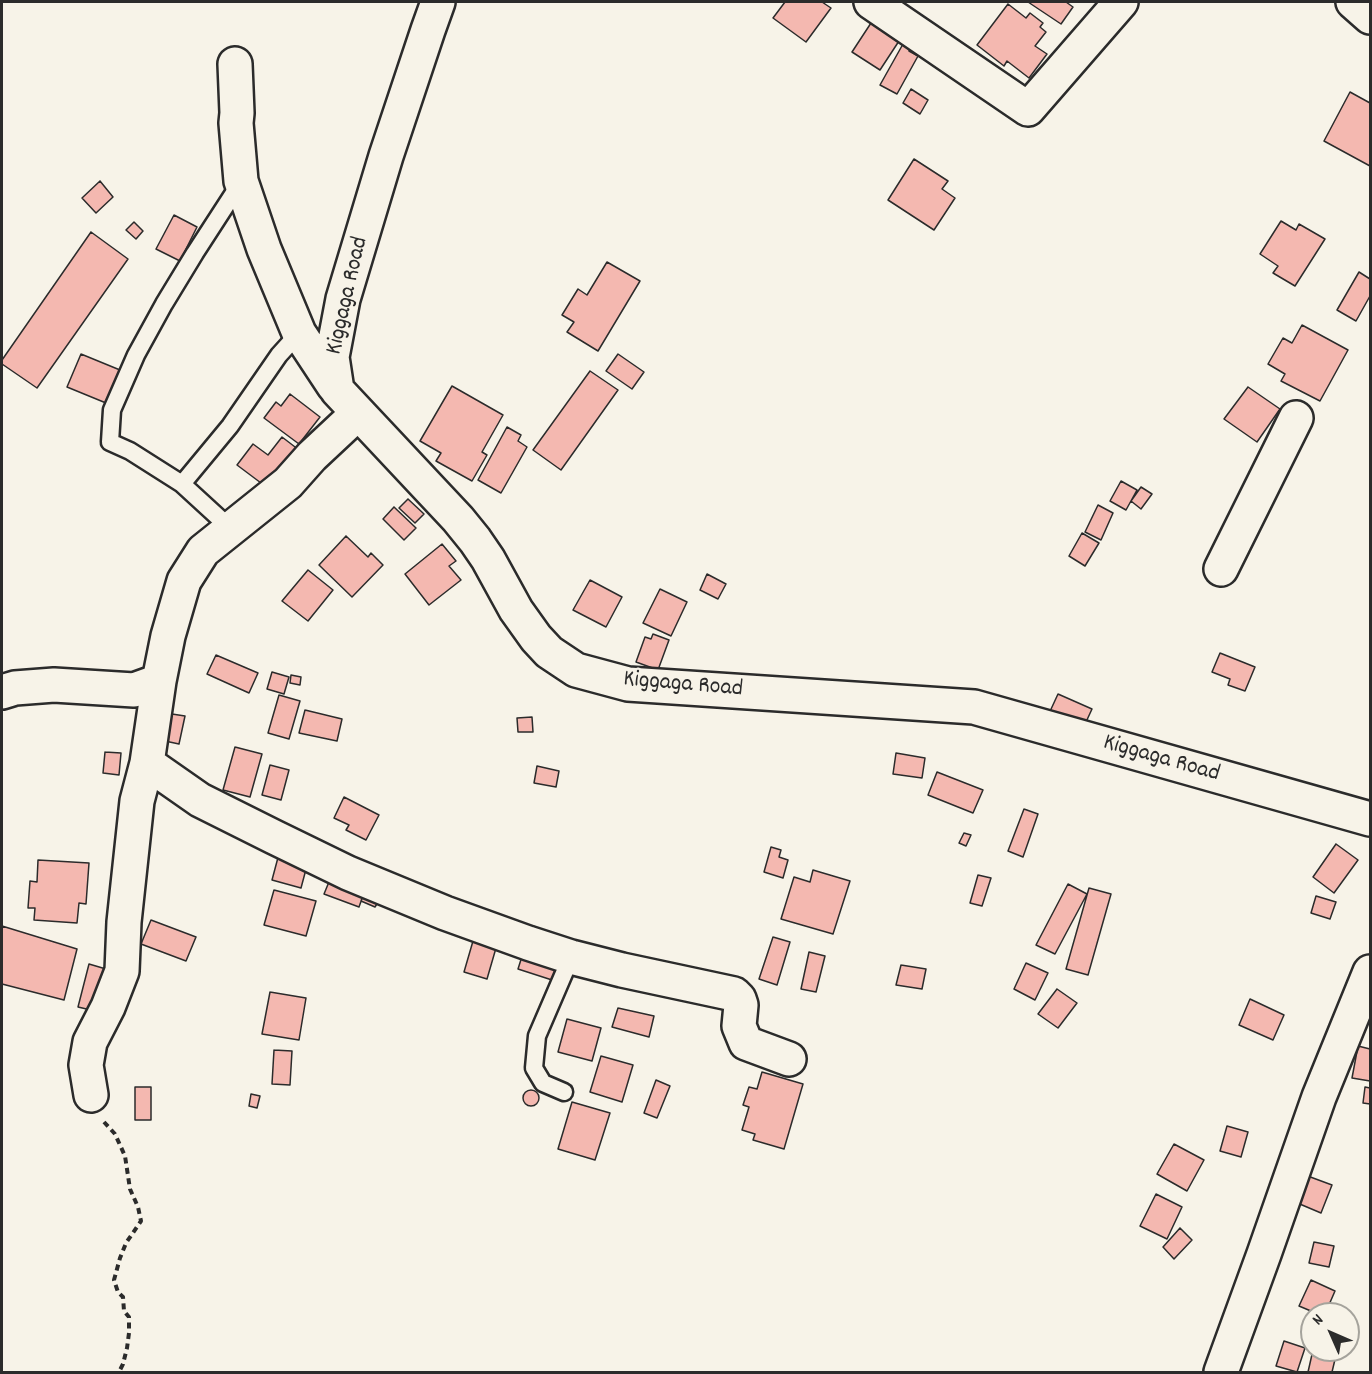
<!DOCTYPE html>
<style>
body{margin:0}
#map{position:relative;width:1372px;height:1374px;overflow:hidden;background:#f7f3e8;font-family:Dekko,sans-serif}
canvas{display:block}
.frame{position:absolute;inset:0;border:3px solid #2b2b2b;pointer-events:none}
.north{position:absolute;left:1300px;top:1302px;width:60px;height:60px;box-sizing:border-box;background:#f7f3e8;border:2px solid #a5a39c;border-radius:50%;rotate:315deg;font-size:16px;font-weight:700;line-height:24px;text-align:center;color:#2b2b2b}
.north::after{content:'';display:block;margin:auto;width:21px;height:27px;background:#2b2b2b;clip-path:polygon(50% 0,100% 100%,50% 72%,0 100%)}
</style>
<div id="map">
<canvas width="1372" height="1374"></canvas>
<div class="frame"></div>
<div class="north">N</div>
</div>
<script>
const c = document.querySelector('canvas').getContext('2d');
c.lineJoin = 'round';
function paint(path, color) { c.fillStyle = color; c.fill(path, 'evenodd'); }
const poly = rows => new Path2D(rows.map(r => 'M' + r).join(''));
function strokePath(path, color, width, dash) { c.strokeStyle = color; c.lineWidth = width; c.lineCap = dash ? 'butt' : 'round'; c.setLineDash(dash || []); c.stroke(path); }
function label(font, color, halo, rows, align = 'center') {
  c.font = font + ' Dekko,sans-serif'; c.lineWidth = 4.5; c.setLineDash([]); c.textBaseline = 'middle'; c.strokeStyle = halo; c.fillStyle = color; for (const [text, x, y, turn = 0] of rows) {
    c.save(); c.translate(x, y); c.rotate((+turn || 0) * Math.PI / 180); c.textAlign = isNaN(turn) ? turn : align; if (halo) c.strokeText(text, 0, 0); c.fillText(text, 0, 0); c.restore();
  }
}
const building = poly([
 [785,2,822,2,831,8,806,42,773,18,785,2],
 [1028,2,1066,2,1073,7,1061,24,1028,2],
 [1008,4,1026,18,1030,13,1043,23,1040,27,1046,32,1035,46,1047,54,1029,78,1007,61,1004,66,977,45,1008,4],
 [871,23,899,41,880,70,852,52,871,23],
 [903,44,910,48,909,51,918,56,897,94,880,85,903,44],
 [911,89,928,100,920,114,903,103,911,89],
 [1350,92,1370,103,1370,166,1324,141,1350,92],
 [914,159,948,181,942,189,955,198,934,230,888,200,914,159],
 [100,181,113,197,96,213,82,198,100,181],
 [174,215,197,227,180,261,156,249,174,215],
 [1281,221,1296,230,1299,224,1325,239,1295,286,1273,273,1278,266,1260,254,1281,221],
 [134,222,143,231,136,239,126,230,134,222],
 [91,232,128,259,37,388,2,364,2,360,91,232],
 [607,262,640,281,598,351,567,332,574,322,562,315,578,289,587,295,607,262],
 [1359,272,1370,279,1370,296,1356,321,1337,310,1359,272],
 [1302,325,1348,350,1320,401,1281,381,1285,374,1268,364,1283,338,1292,343,1302,325],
 [81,354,120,370,106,403,67,387,81,354],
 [618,354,644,372,632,389,606,371,618,354],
 [590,371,618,390,561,470,533,450,590,371],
 [452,386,503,415,482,452,487,455,472,481,436,461,441,453,420,441,452,386],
 [1248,387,1280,409,1257,442,1224,419,1248,387],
 [290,394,320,417,299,444,264,418,276,402,281,406,290,394],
 [507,427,521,435,518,441,527,447,501,493,478,480,507,427],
 [282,437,299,450,269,489,237,465,253,444,268,455,282,437],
 [1121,481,1137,490,1126,510,1110,501,1121,481],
 [1141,487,1152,494,1141,509,1131,501,1141,487],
 [408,499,424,514,415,523,399,508,408,499],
 [1098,505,1113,513,1101,540,1085,532,1098,505],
 [394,507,416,528,404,540,383,519,394,507],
 [1082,533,1099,543,1085,566,1069,556,1082,533],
 [346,536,368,557,371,553,383,565,352,597,319,565,346,536],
 [442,544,456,561,449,566,461,580,429,605,405,574,442,544],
 [308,570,333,590,308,621,282,601,308,570],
 [707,574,726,584,718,599,700,590,707,574],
 [590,580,622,597,606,627,573,610,590,580],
 [660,589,687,602,671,636,643,623,660,589],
 [653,634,669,640,658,670,636,662,645,637,651,639,653,634],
 [1220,653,1255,667,1245,691,1228,685,1230,679,1212,672,1220,653],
 [216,655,258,673,249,693,207,674,216,655],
 [272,672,289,677,284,694,267,689,272,672],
 [291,675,301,677,300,685,290,683,291,675],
 [1058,694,1092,709,1080,735,1046,720,1058,694],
 [279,695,300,701,289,739,268,733,279,695],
 [305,710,342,719,337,741,299,733,305,710],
 [172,714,185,716,179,744,165,741,172,714],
 [532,717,533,732,518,732,517,718,532,717],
 [235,747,262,754,250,797,223,790,235,747],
 [105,752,121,753,119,775,103,773,105,752],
 [896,753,925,758,922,778,893,774,896,753],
 [270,765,289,770,281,800,262,795,270,765],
 [537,766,559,771,556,787,534,783,537,766],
 [937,772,983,790,973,813,928,795,937,772],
 [344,797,379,815,366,840,346,830,349,825,334,818,344,797],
 [1024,809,1038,814,1023,857,1008,851,1024,809],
 [964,833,971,835,966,846,959,843,964,833],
 [1336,844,1358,860,1334,893,1313,877,1336,844],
 [771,847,781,850,779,857,788,860,783,878,764,872,771,847],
 [280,850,309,858,301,888,272,880,280,850],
 [38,860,89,863,86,904,79,903,77,923,34,920,35,908,28,908,30,881,37,882,38,860],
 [813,870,850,881,833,934,781,919,794,877,810,882,813,870],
 [978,875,991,878,982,906,970,903,978,875],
 [331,877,364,893,359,907,324,894,331,877],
 [1068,884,1087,894,1055,954,1036,945,1068,884],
 [1089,888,1111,894,1088,975,1066,969,1089,888],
 [274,890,316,901,306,936,264,925,274,890],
 [364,893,380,899,375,907,361,901,364,893],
 [1316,896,1336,902,1330,919,1311,913,1316,896],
 [151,920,196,937,186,961,141,944,151,920],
 [2,926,77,949,64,1000,2,984,2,926],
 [773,937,790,942,777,985,759,979,773,937],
 [473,941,496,948,487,979,464,972,473,941],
 [524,950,558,961,552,980,518,969,524,950],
 [809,952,825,956,816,992,801,989,809,952],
 [1026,963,1048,973,1035,1000,1014,989,1026,963],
 [89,964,106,969,95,1011,78,1007,89,964],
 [901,965,926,969,922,989,896,985,901,965],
 [1057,989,1077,1003,1058,1028,1038,1014,1057,989],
 [270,992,306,998,299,1040,262,1034,270,992],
 [1250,999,1284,1015,1273,1040,1239,1025,1250,999],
 [618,1008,654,1016,649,1037,612,1027,618,1008],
 [567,1019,601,1028,592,1061,558,1052,567,1019],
 [1358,1046,1370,1049,1370,1081,1352,1078,1358,1046],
 [274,1050,292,1051,290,1085,272,1084,274,1050],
 [601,1056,633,1065,622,1102,590,1092,601,1056],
 [762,1072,803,1084,784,1149,753,1140,755,1134,742,1130,749,1107,743,1105,749,1087,757,1089,762,1072],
 [656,1080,670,1086,657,1118,644,1113,656,1080],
 [135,1087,151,1087,151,1120,135,1120,135,1087],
 [1365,1087,1370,1088,1370,1104,1363,1103,1365,1087],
 '523 1098a8 8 0 1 1 16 0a8 8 0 1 1-16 0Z',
 [251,1094,260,1096,257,1108,249,1106,251,1094],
 [572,1102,610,1113,595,1160,558,1149,572,1102],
 [1227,1126,1248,1132,1241,1157,1220,1151,1227,1126],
 [1174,1144,1204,1160,1187,1191,1157,1174,1174,1144],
 [1305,1175,1332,1185,1321,1213,1295,1202,1305,1175],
 [1156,1194,1182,1207,1167,1239,1140,1226,1156,1194],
 [1180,1228,1192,1240,1174,1259,1163,1247,1180,1228],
 [1314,1242,1334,1246,1329,1267,1309,1263,1314,1242],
 [1311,1280,1335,1291,1325,1314,1318,1314,1299,1306,1311,1280],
 [1284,1341,1305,1348,1297,1372,1276,1366,1284,1341],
 [1313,1350,1337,1351,1332,1372,1308,1372,1313,1350]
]);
paint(building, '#f4b8b0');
strokePath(building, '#2b2b2b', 1.5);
const lane = poly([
 [182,484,230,426,279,355,299,333],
 [230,528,182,484,130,451,110,442,112,410,136,355,164,304,195,253,241,182],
 [564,1092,543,1083,534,1068,537,1036,571,957]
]);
const street = poly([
 [438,2,428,30,386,156,343,299,332,357,337,390,458,519,475,540,488,559,516,610,536,638,549,652,576,670,628,684,974,707,1370,819],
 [871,2,1028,109,1121,2],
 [1353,2,1370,17],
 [235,64,237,113,236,123,241,181,264,249,299,333,334,386],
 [1221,569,1296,418],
 [2,692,15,688,54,685,134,690,159,681],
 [147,763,200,800,274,837,348,873,445,913,528,943,571,957,622,970,734,994,739,999,741,1005,739,1026,746,1043,789,1059],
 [91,1095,86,1065,90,1042,108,1007,122,971,124,922,137,801,147,763,159,681,168,636,184,581,203,551,288,483,312,456,358,413],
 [1221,1372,1264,1254,1319,1097,1370,972]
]);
strokePath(lane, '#2b2b2b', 21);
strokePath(street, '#2b2b2b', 38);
strokePath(poly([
 [104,1122,115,1134,125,1156,130,1189,138,1207,141,1221,126,1243,120,1258,114,1280,118,1292,123,1297,124,1311,129,1317,129,1333,127,1348,123,1364,119,1372]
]), '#2b2b2b', 4, [6, 4.5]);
strokePath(lane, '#f7f3e8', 16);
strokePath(street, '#f7f3e8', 33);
label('24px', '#2b2b2b', '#f7f3e8', [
 ["Kiggaga Road",349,296,-77],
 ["Kiggaga Road",683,686,5],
 ["Kiggaga Road",1161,760,16]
]);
</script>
